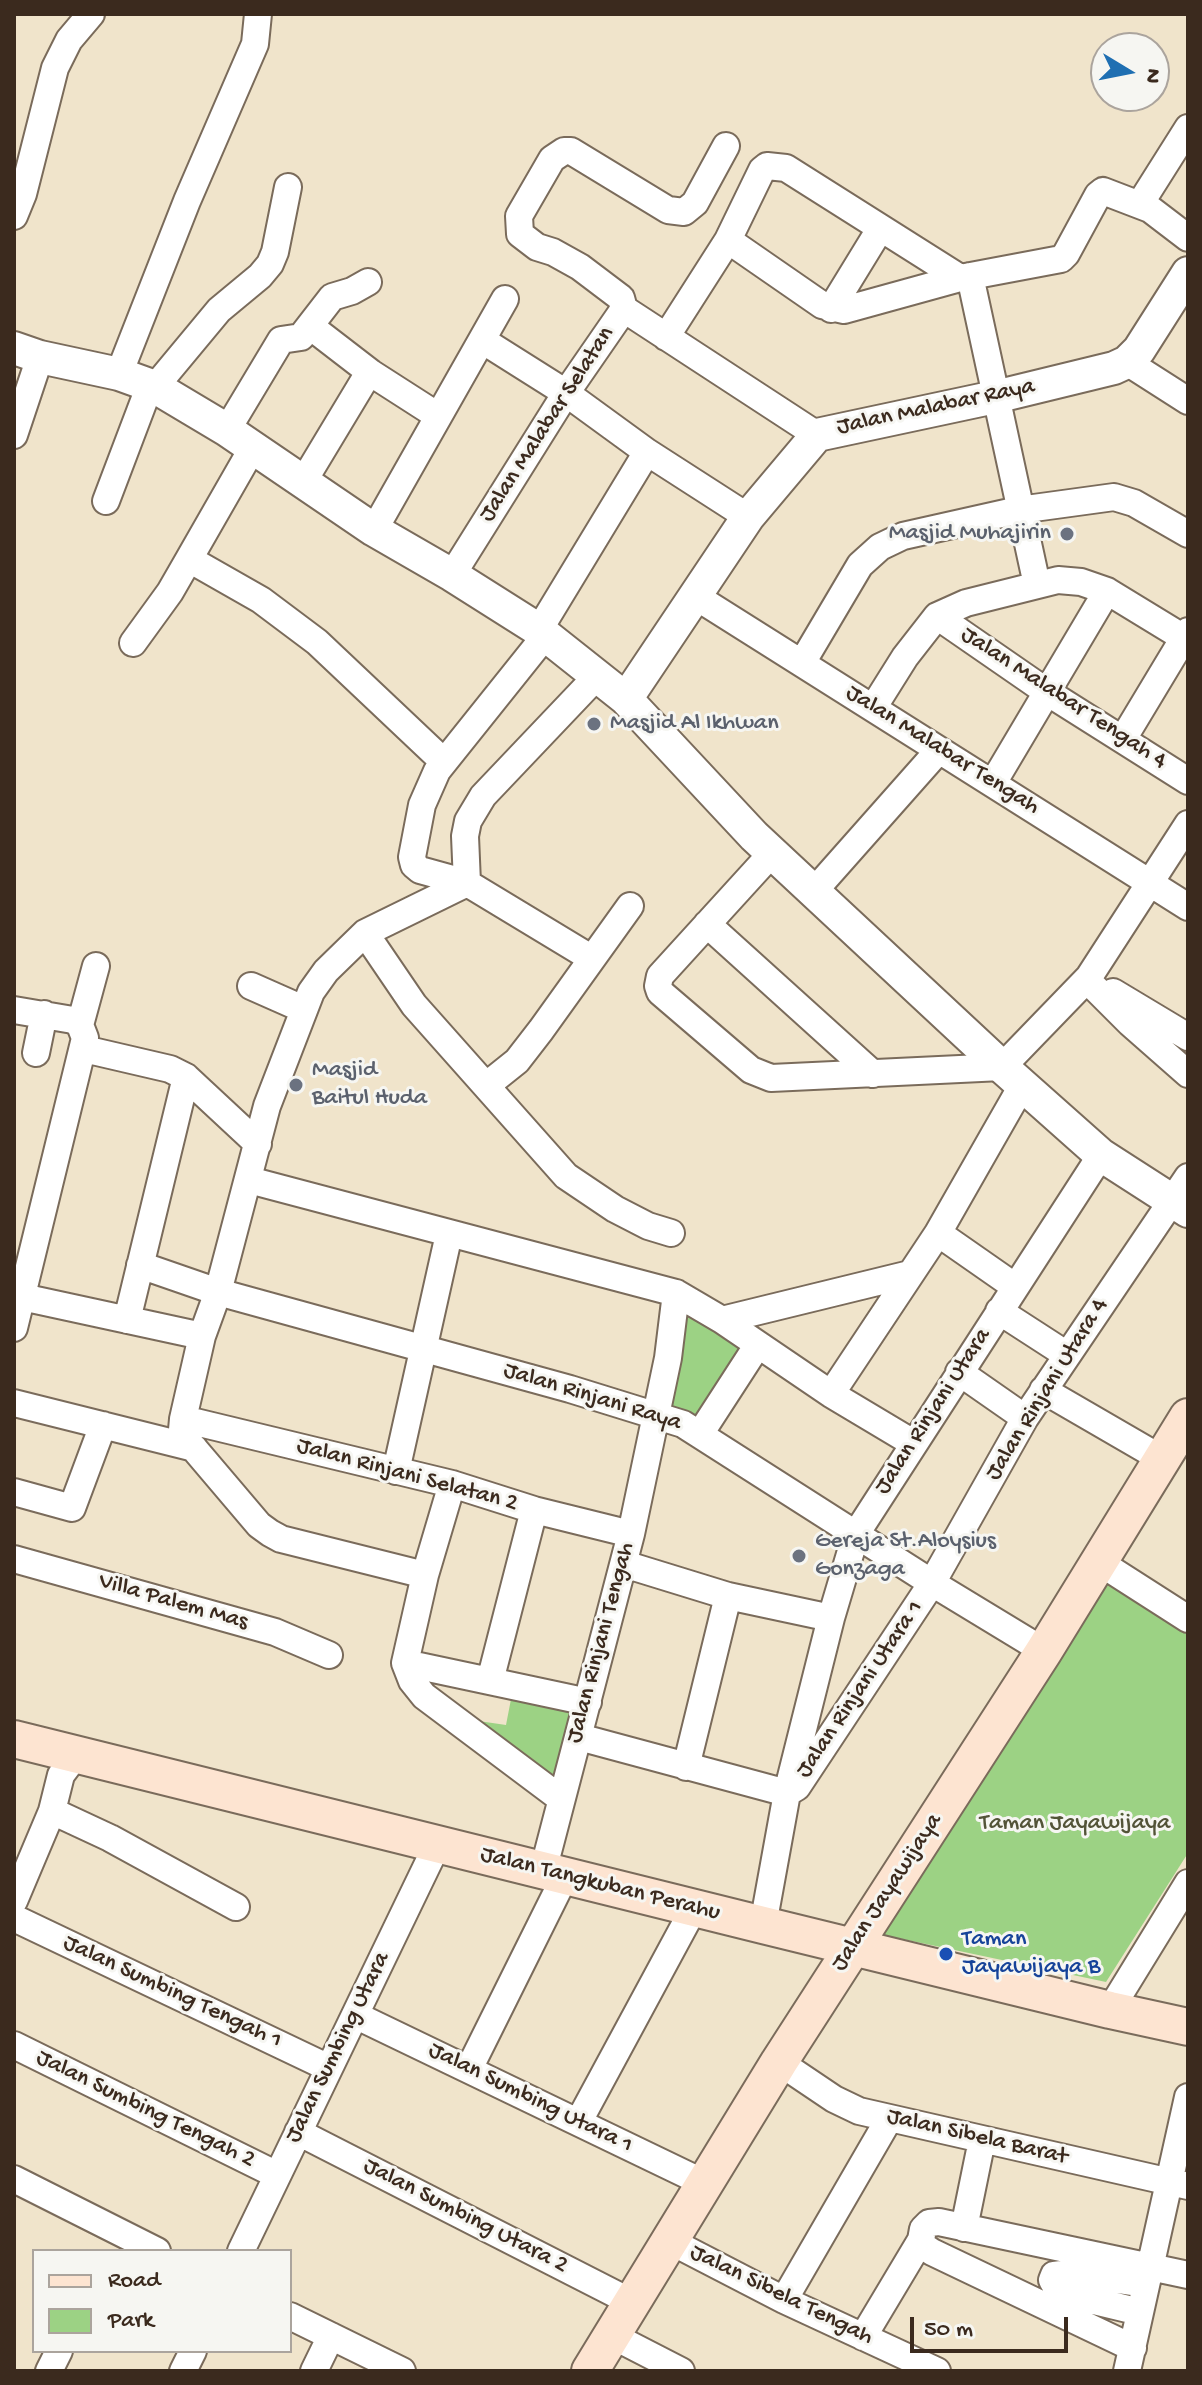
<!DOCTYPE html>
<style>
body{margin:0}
#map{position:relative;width:1202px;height:2385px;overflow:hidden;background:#f0e4cb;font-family:"Gochi Hand",sans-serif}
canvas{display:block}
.frame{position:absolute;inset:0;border:16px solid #3b2a1e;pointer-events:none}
.legend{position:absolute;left:32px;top:2249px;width:260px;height:104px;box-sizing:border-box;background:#f6f6f2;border:2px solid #aba49d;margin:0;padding:10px 14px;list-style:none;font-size:24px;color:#3b2a1e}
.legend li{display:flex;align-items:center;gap:16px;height:40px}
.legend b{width:40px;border:2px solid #aba49d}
.north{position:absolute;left:1090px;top:32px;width:80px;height:80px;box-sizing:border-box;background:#f6f6f2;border:2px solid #aba49d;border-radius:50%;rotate:100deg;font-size:22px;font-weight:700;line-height:32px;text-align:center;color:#3b2a1e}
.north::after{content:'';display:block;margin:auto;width:28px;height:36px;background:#1f6fb2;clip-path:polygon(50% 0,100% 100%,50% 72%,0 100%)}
.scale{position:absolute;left:910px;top:2317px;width:158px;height:36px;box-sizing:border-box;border:4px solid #3b2a1e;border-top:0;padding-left:10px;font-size:24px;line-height:28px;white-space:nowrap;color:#3b2a1e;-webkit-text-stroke:6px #f6f6f2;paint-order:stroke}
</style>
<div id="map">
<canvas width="1202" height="2385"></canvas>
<div class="frame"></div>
<ul class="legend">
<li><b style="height:10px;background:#fde4d1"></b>Road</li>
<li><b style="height:22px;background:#9cd284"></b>Park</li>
</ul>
<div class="north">N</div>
<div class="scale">50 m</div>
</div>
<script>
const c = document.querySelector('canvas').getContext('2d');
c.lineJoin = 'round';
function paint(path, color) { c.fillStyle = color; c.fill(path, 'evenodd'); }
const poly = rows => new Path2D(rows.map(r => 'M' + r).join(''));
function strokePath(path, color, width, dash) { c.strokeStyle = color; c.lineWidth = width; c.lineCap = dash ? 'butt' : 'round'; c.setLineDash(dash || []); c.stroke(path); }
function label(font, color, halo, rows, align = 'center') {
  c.font = font + ' "Gochi Hand",sans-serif'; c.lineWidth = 6; c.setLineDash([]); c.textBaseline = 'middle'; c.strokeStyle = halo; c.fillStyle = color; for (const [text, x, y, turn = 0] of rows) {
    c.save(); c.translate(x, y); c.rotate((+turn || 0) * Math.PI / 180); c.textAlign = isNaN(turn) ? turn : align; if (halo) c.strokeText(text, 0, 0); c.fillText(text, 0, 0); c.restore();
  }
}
paint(poly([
 [680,1301,749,1347,697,1427,660,1411],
 [1101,1575,1188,1628,1188,1853,1106,1982,874,1933],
 [512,1694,579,1707,556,1789,465,1719,506,1725]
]), '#9cd284');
const minor = poly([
 [1140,204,1188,128],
 [14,216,23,194,55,68,69,40,91,14],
 [728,240,822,305,844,310,960,278,1061,259,1066,254,1098,195,1103,191,1150,209,1188,238],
 [970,276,1037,585],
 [624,309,621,298,580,267,553,252,537,247,520,234,519,216,552,159,564,151,571,151,668,210,684,212,695,203,726,146],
 [831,309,880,229],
 [310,326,371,373,438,416],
 [666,337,728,240,762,170,767,166,786,168,960,278],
 [482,340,566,393,647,452,748,517],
 [1127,362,1188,401],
 [119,374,187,201,255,44,258,14],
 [155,387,219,310,260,276,270,264,275,252,288,187],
 [227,430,281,340,301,337,332,297,352,291,368,282],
 [14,435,40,357],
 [252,449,189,559,261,600,317,642,444,762],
 [303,482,365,379,371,373],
 [106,501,150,385],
 [374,530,505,299],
 [452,575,566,393,624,309,817,435],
 [695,596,1188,907],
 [937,616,1047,692,1188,781],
 [539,630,647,452],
 [545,636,437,771,422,805,412,857,414,865,420,870,467,883,591,958],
 [133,643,170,592,189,559],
 [802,663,860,565,880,547,903,536,1019,510,1114,497,1134,503,1188,534],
 [873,708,905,657,937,616,966,603,1058,580,1081,582,1107,591,1184,638],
 [1123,739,1188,631],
 [993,783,1107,591],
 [773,852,660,976,658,986,660,992,751,1070,771,1078,1002,1067,1089,977,1188,824],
 [815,890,939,750],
 [707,924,873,1074],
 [365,933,414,1005,566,1176,615,1209,648,1226,671,1233],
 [1087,980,1130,1023,1188,1074],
 [251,986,303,1009],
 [1113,992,1188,1037],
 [14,1010,73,1020,80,1025,85,1038,14,1328],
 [80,1025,96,966],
 [84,1049,170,1069,186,1077,258,1144],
 [36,1053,44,1014],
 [487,1085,517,1061,541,1030,630,906],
 [249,1180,676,1293,722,1320,831,1394,913,1443],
 [938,1233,1014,1286],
 [140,1265,218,1292,570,1389,683,1424,932,1583,1044,1651],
 [22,1297,202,1336],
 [999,1311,1067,1355],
 [127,1320,186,1077],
 [722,1320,910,1274],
 [959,1372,1025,1418],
 [1043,1390,1162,1459],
 [831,1394,938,1233,1023,1084],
 [14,1403,194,1448],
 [183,1419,452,1484,534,1510,631,1534],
 [700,1434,757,1346],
 [396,1471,449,1234],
 [452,1484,425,1575,405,1663,412,1681,424,1696,560,1798],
 [14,1492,72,1508,103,1425],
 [14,1559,275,1632,329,1655],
 [1099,1562,1188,1619],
 [624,1564,728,1596,831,1618],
 [425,1575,281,1539,270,1533,259,1525,186,1439,182,1430,183,1419,202,1336,218,1292,267,1106,311,992,326,971,365,933,467,883,465,836,468,821,483,796,598,675],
 [405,1663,588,1702],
 [490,1681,534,1510],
 [579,1737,787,1793,797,1787,932,1583,1025,1418,1188,1177],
 [686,1767,728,1596],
 [52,1811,110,1838,236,1907],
 [543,1871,631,1534,668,1358,676,1293],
 [14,1901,52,1811,61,1775,76,1755],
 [14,1918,329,2068],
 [763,1925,787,1793,831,1618,856,1534,1101,1155],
 [1110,2010,1188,1883],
 [355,2015,704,2183],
 [14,2045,277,2175],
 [779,2062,834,2099,859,2111,1188,2186],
 [469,2069,565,1876],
 [579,2121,694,1908],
 [298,2132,631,2302],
 [14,2179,157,2251],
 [964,2228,982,2140],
 [670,2241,784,2300,937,2371],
 [241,2251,437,1845],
 [784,2300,889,2119],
 [1140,2312,1078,2297,1055,2285,1052,2280,1054,2275,1070,2273,1145,2284],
 [290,2316,402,2371],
 [611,2335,681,2371],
 [863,2337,921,2240],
 [1133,2348,932,2252,923,2246,921,2240,923,2229,929,2223,939,2222,1188,2275],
 [49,2371,59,2351],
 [183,2371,193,2351],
 [314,2371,331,2336],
 [1127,2371,1188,2097]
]);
const tertiary = poly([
 [14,348,40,357,119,374,155,387,227,430,374,530,452,575,539,630,626,699,754,836,1002,1067,1101,1155,1188,1211],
 [626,699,748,517,817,435,995,397,1114,368,1127,362,1139,350,1188,273]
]);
const secondary = poly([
 [14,1739,763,1925,1110,2010,1188,2027],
 [590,2371,779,2062,1044,1651,1188,1417]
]);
strokePath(minor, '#7a6b5b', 30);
strokePath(tertiary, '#7a6b5b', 36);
strokePath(secondary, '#7a6b5b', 40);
strokePath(minor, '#fff', 26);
strokePath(tertiary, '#fff', 32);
strokePath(secondary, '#fde4d1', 36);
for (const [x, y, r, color] of [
 [1067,534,8,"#6b7280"],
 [594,724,8,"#6b7280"],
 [296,1085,8,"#6b7280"],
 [799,1556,8,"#6b7280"],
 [946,1954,8,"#1a4fb4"]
]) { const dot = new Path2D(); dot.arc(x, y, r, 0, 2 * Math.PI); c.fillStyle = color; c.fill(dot); strokePath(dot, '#f6f6f2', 3); }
label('24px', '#3b2a1e', '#f6f6f2', [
 ["Jalan Malabar Raya",936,408,-12],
 ["Jalan Malabar Selatan",548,425,-57],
 ["Jalan Malabar Tengah 4",1063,699,33],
 ["Jalan Malabar Tengah",942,751,32],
 ["Jalan Rinjani Utara 4",1048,1390,-58],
 ["Jalan Rinjani Raya",592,1398,17],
 ["Jalan Rinjani Utara",934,1412,-57],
 ["Jalan Rinjani Selatan 2",407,1476,15],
 ["Villa Palem Mas",173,1603,16],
 ["Jalan Rinjani Tengah",602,1643,-75],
 ["Jalan Rinjani Utara 1",861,1690,-56],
 ["Jalan Tangkuban Perahu",600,1885,14],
 ["Jalan Jayawijaya",888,1893,-57],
 ["Jalan Sumbing Tengah 1",172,1993,25],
 ["Jalan Sumbing Utara",339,2048,-64],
 ["Jalan Sumbing Utara 1",530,2099,26],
 ["Jalan Sumbing Tengah 2",145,2110,26],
 ["Jalan Sibela Barat",977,2138,13],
 ["Jalan Sumbing Utara 2",465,2217,27],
 ["Jalan Sibela Tengah",781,2296,26]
]);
label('24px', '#5b616d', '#f6f6f2', [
 ["Masjid Muhajirin",1051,534,"right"],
 ["Masjid Al Ikhwan",610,724],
 ["Masjid",312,1071],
 ["Baitul Huda",312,1099],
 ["Gereja St.Aloysius",815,1542],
 ["Gonzaga",815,1570]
], 'left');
label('24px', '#535438', '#f6f6f2', [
 ["Taman Jayawijaya",1075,1824]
]);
label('24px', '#164399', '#f6f6f2', [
 ["Taman",962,1940],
 ["Jayawijaya B",962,1968]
], 'left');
</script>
